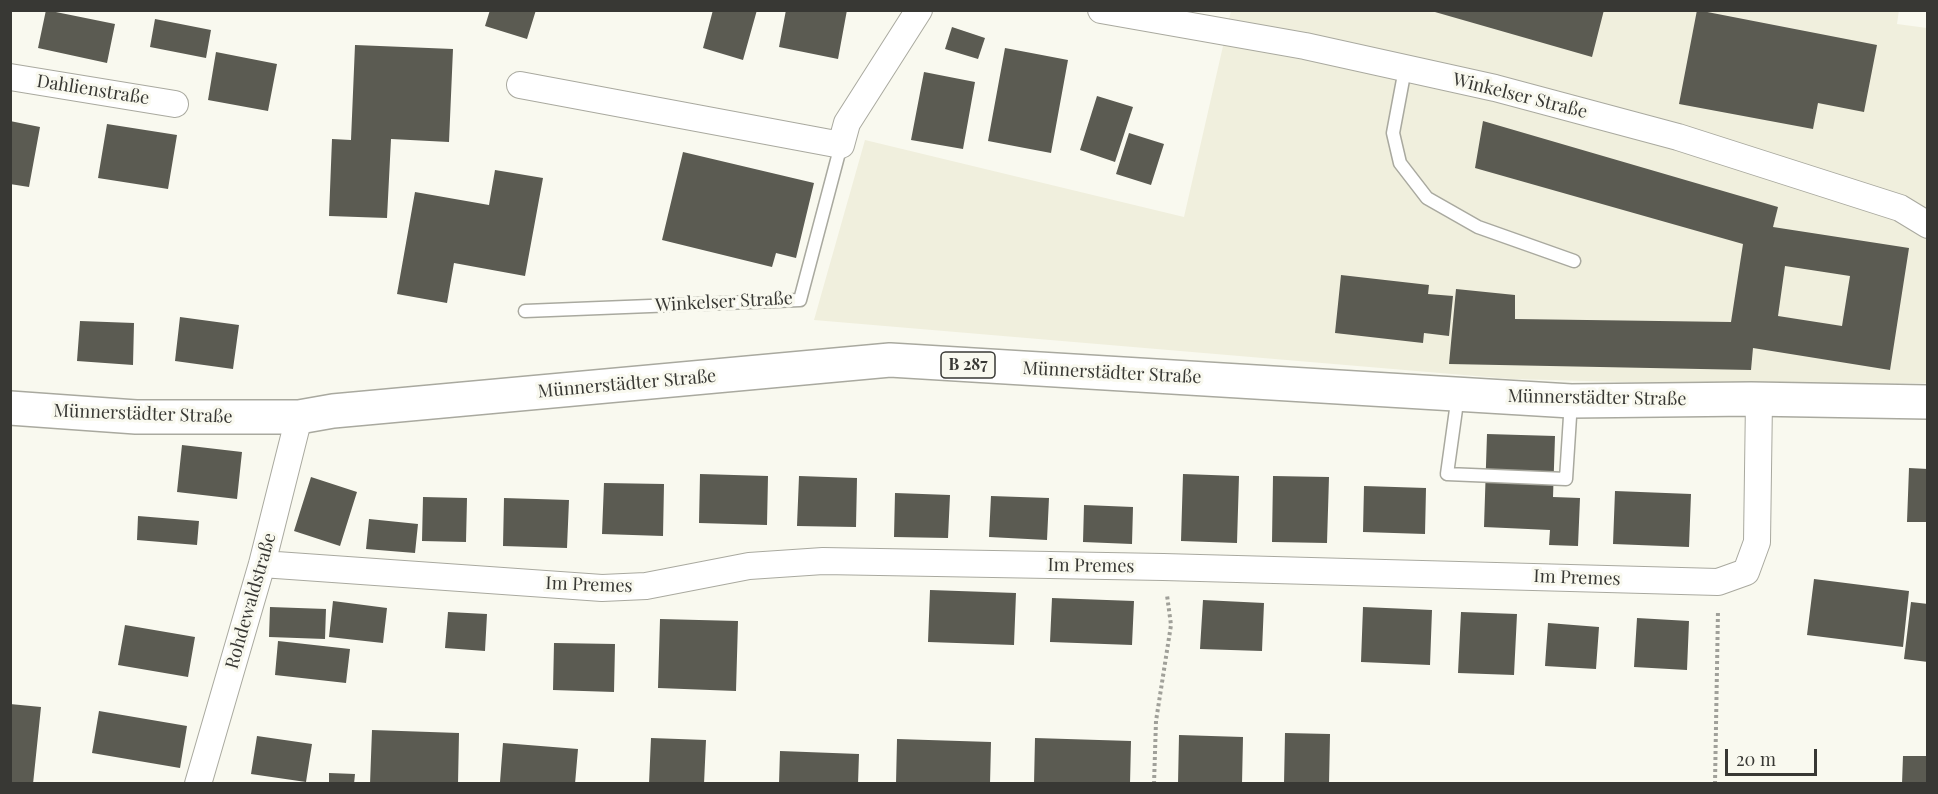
<!DOCTYPE html>
<meta charset="utf-8">
<style>
body{margin:0}
#map{position:relative;width:1938px;height:794px;overflow:hidden;background:#f9f9ef;font-family:"Playfair Display",serif}
canvas{display:block}
.frame{position:absolute;inset:0;border:12px solid #383834;pointer-events:none}
.scale{position:absolute;left:1725px;top:749px;width:92px;height:27px;box-sizing:border-box;border:3px solid #383834;border-top:0;padding-left:8px;font-size:18px;line-height:21px;white-space:nowrap;color:#383834;-webkit-text-stroke:4px #f9f9ef;paint-order:stroke}
</style>
<div id="map">
<canvas width="1938" height="794"></canvas>
<div class="frame"></div>
<div class="scale">20 m</div>
</div>
<script>
const c = document.querySelector('canvas').getContext('2d');
c.lineJoin = 'round';
function paint(path, color) { c.fillStyle = color; c.fill(path, 'evenodd'); }
const poly = rows => new Path2D(rows.map(r => 'M' + r).join(''));
function strokePath(path, color, width, dash) { c.strokeStyle = color; c.lineWidth = width; c.lineCap = dash ? 'butt' : 'round'; c.setLineDash(dash || []); c.stroke(path); }
function label(font, color, halo, rows, align = 'center') {
  c.font = font + ' "Playfair Display",serif'; c.lineWidth = 6; c.setLineDash([]); c.textBaseline = 'middle'; c.strokeStyle = halo; c.fillStyle = color; for (const [text, x, y, turn = 0] of rows) {
    c.save(); c.translate(x, y); c.rotate((+turn || 0) * Math.PI / 180); c.textAlign = isNaN(turn) ? turn : align; if (halo) c.strokeText(text, 0, 0); c.fillText(text, 0, 0); c.restore();
  }
}
paint(poly([
 [1899,10,1897,24,1927,28,1927,383,1739,385,1511,379,814,320,865,140,1184,217,1231,11]
]), '#f0efdd');
paint(poly([
 [46,10,115,24,107,63,38,48],
 [490,10,536,10,527,39,485,26],
 [713,10,757,10,743,60,703,48],
 [786,10,847,10,838,59,779,47],
 [1428,10,1604,10,1592,57],
 [1697,10,1877,45,1864,112,1818,103,1813,129,1679,104],
 [155,19,211,30,206,58,150,47],
 [952,27,985,38,978,59,945,49],
 [355,45,453,49,449,142,391,139,387,218,329,216,332,139,351,140],
 [1005,48,1068,60,1051,153,988,141],
 [216,52,277,64,268,111,208,100],
 [924,72,975,82,963,149,911,140],
 [1097,96,1133,107,1115,162,1080,150],
 [10,121,40,127,29,187,10,184],
 [1483,121,1778,207,1773,227,1909,248,1890,370,1753,348,1751,370,1449,364,1456,289,1515,295,1515,319,1731,322,1743,244,1475,168],
 [1785,266,1850,276,1842,326,1778,316],
 [107,124,177,135,168,189,98,178],
 [1129,133,1164,144,1151,185,1116,174],
 [683,152,814,183,796,258,776,253,772,267,662,240],
 [495,170,543,178,525,276,454,263,447,303,397,294,415,192,489,205],
 [1341,275,1429,285,1428,294,1453,296,1449,336,1424,333,1423,343,1335,333],
 [180,317,239,325,233,369,175,361],
 [80,321,134,323,133,365,77,361],
 [1487,434,1555,436,1553,497,1580,498,1578,546,1549,545,1550,530,1484,527],
 [182,445,242,452,237,499,177,492],
 [1909,468,1928,469,1928,522,1907,522],
 [700,474,768,476,767,525,699,523],
 [1183,474,1239,476,1237,543,1181,541],
 [799,476,857,478,856,527,797,526],
 [1273,476,1329,477,1327,543,1272,542],
 [311,477,357,492,340,546,294,531],
 [604,483,664,484,663,536,602,534],
 [1364,486,1426,488,1425,534,1363,532],
 [1615,491,1691,494,1689,547,1613,544],
 [895,493,950,495,948,538,894,537],
 [991,496,1049,498,1047,540,989,537],
 [423,497,467,498,466,542,422,541],
 [504,498,569,500,567,548,503,546],
 [1084,505,1133,507,1132,544,1083,542],
 [138,516,199,521,197,545,137,540],
 [369,519,418,524,415,553,366,549],
 [1814,579,1909,591,1903,647,1807,635],
 [930,590,1016,593,1014,645,928,642],
 [1052,598,1134,601,1132,645,1050,642],
 [1203,600,1264,603,1262,651,1200,649],
 [333,601,387,608,383,643,329,637],
 [1911,602,1928,604,1928,662,1904,659],
 [270,607,326,609,325,639,269,637],
 [1363,607,1432,610,1430,665,1361,662],
 [448,612,487,614,485,651,445,648],
 [1461,612,1517,614,1514,675,1458,673],
 [1637,618,1689,621,1687,670,1634,667],
 [660,619,738,621,736,691,658,688],
 [1548,623,1599,627,1596,669,1545,666],
 [125,625,195,637,188,677,118,665],
 [278,641,350,649,346,683,275,675],
 [554,643,615,644,614,692,553,690],
 [10,704,41,707,33,784,10,782],
 [99,711,187,726,180,768,92,753],
 [372,730,459,733,458,784,370,784],
 [1285,733,1330,734,1329,784,1284,784],
 [1179,735,1243,737,1242,784,1178,784],
 [257,736,312,744,306,782,251,774],
 [651,738,706,740,704,784,649,784],
 [1035,738,1131,741,1130,784,1034,784],
 [897,739,991,742,990,784,896,784],
 [503,743,578,749,575,784,500,782],
 [780,751,859,754,858,784,779,784],
 [1903,756,1928,756,1928,784,1902,784],
 [329,773,355,774,354,784,329,784]
]), '#5b5b52');
const service = poly([
 [1405,69,1393,133,1400,163,1427,198,1478,227,1574,261],
 [525,311,800,300,841,145],
 [1458,395,1447,474,1566,479,1571,401]
]);
const minor = poly([
 [1101,10,1305,46,1495,88,1678,137,1900,208,1928,225],
 [10,77,175,104],
 [520,85,841,145,847,123,919,10],
 [262,564,602,588,646,586,749,566,823,561,1163,567,1718,582,1746,572,1757,542,1759,400],
 [198,784,262,564,299,417]
]);
const primary = poly([
 [10,408,136,417,299,417,333,411,890,360,1571,401,1751,399,1928,402]
]);
strokePath(service, '#a9a99f', 15);
strokePath(minor, '#a9a99f', 28);
strokePath(primary, '#a9a99f', 36);
strokePath(poly([
 [1154,784,1156,721,1171,625,1167,595],
 [1715,784,1718,610]
]), '#a0a099', 4, [3, 3]);
strokePath(service, '#fff', 12);
strokePath(minor, '#fff', 26);
strokePath(primary, '#fff', 33);
for (const [x, y, w] of [
 [968,365,54]
]) { const box = new Path2D(); box.roundRect(x - w / 2, y - 13, w, 26, 4.5); c.fillStyle = '#f9f9ef'; c.fill(box); strokePath(box, '#383834', 1.5); }
label('bold 16px', '#383834', null, [
 ["B 287",968,365]
]);
label('18px', '#383834', '#f9f9ef', [
 ["Dahlienstraße",93,90,9],
 ["Winkelser Straße",1520,96,14],
 ["Winkelser Straße",724,302,-3],
 ["Münnerstädter Straße",1112,373,3],
 ["Münnerstädter Straße",627,384,-5],
 ["Münnerstädter Straße",1597,398,1],
 ["Münnerstädter Straße",143,414,2],
 ["Im Premes",1091,566,1],
 ["Im Premes",1577,578,2],
 ["Im Premes",589,585,2],
 ["Rohdewaldstraße",251,601,-74]
]);
</script>
